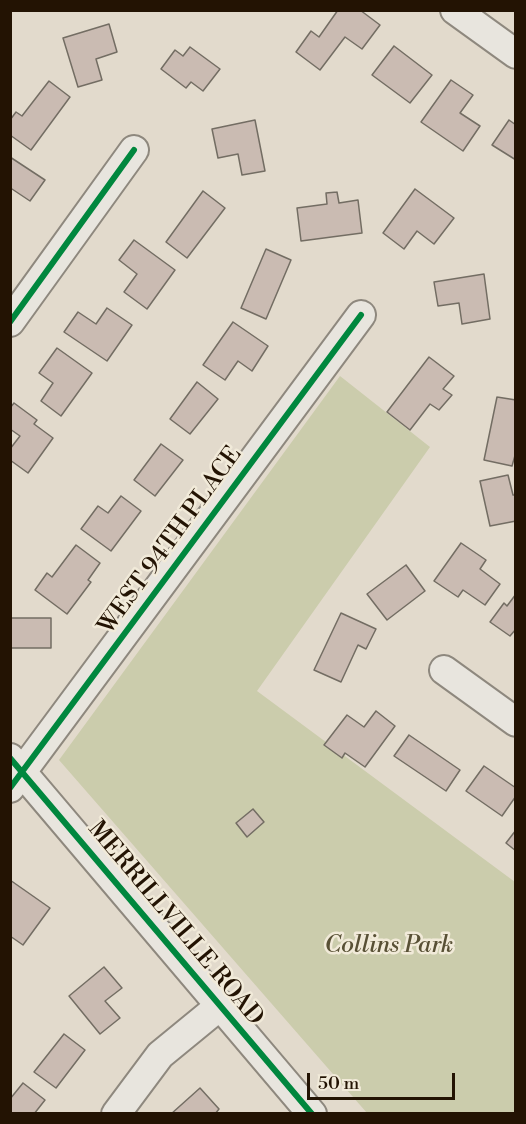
<!DOCTYPE html>
<style>
body{margin:0}
#map{position:relative;width:526px;height:1124px;overflow:hidden;background:#e2dacc;font-family:"Libre Bodoni",serif}
canvas{display:block}
.frame{position:absolute;inset:0;border:12px solid #231303;pointer-events:none}
.scale{position:absolute;left:307px;top:1073px;width:148px;height:27px;box-sizing:border-box;border:3px solid #231303;border-top:0;padding-left:8px;font-size:18px;line-height:21px;white-space:nowrap;color:#231303;-webkit-text-stroke:4px #f1ead9;paint-order:stroke}
</style>
<div id="map">
<canvas width="526" height="1124"></canvas>
<div class="frame"></div>
<div class="scale">50 m</div>
</div>
<script>
const c = document.querySelector('canvas').getContext('2d');
c.lineJoin = 'round';
function paint(path, color) { c.fillStyle = color; c.fill(path, 'evenodd'); }
const poly = rows => new Path2D(rows.map(r => 'M' + r).join(''));
function strokePath(path, color, width, dash) { c.strokeStyle = color; c.lineWidth = width; c.lineCap = dash ? 'butt' : 'round'; c.setLineDash(dash || []); c.stroke(path); }
function label(font, color, halo, rows, align = 'center') {
  c.font = font + ' "Libre Bodoni",serif'; c.lineWidth = 5; c.setLineDash([]); c.textBaseline = 'middle'; c.strokeStyle = halo; c.fillStyle = color; for (const [text, x, y, turn = 0] of rows) {
    c.save(); c.translate(x, y); c.rotate((+turn || 0) * Math.PI / 180); c.textAlign = isNaN(turn) ? turn : align; if (halo) c.strokeText(text, 0, 0); c.fillText(text, 0, 0); c.restore();
  }
}
paint(poly([
 [340,376,430,447,257,691,515,882,515,1113,367,1113,59,760]
]), '#cbccac');
const building = poly([
 [338,10,360,10,380,25,362,49,345,37,320,70,296,52,311,31,319,37,338,10],
 [109,24,117,52,96,59,102,80,78,87,63,38,109,24],
 [394,46,432,75,410,103,372,75,394,46],
 [190,47,220,69,203,91,191,82,186,88,161,69,175,50,183,56,190,47],
 [451,80,473,95,460,113,480,126,463,151,421,122,451,80],
 [49,81,70,97,31,150,10,135,10,120,16,112,22,116,49,81],
 [255,120,265,171,242,175,238,154,218,158,212,129,255,120],
 [509,120,516,125,516,160,492,145,509,120],
 [10,157,45,180,30,201,12,189,10,191,10,157],
 [415,189,454,218,434,244,417,231,404,249,383,233,415,189],
 [203,191,225,208,187,258,166,242,203,191],
 [337,192,339,203,358,200,362,233,301,241,297,208,327,204,326,193,337,192],
 [134,240,175,270,147,309,124,292,137,274,119,260,134,240],
 [266,249,291,260,266,319,241,308,266,249],
 [484,274,490,319,462,324,459,303,438,306,434,282,484,274],
 [107,308,132,325,107,361,64,332,78,312,96,324,107,308],
 [233,322,268,346,252,371,238,361,225,380,203,365,233,322],
 [57,348,92,373,61,416,41,401,53,383,39,373,57,348],
 [429,357,454,376,443,389,452,395,439,410,430,404,410,430,387,412,429,357],
 [197,382,218,399,190,434,170,419,197,382],
 [497,397,516,400,516,452,512,466,484,460,497,397],
 [14,403,37,420,34,424,53,438,28,473,10,460,10,449,20,436,10,429,10,408,14,403],
 [161,444,183,460,155,496,134,480,161,444],
 [508,475,513,495,516,495,516,521,490,526,480,481,508,475],
 [121,496,141,511,111,551,81,529,98,506,108,513,121,496],
 [461,543,486,560,480,569,500,584,485,605,463,590,458,597,434,581,461,543],
 [76,545,100,563,88,580,91,582,67,614,35,590,47,573,52,577,76,545],
 [406,565,425,591,387,620,367,594,406,565],
 [516,594,516,629,510,636,490,622,504,603,507,606,516,594],
 [341,613,376,629,366,649,358,645,341,682,314,670,341,613],
 [10,618,51,618,51,648,10,648,10,618],
 [376,711,395,726,365,767,345,753,342,758,324,745,347,715,364,727,376,711],
 [409,735,460,770,446,791,394,756,409,735],
 [484,766,516,788,516,796,502,816,466,791,484,766],
 [253,809,264,822,247,837,236,823,253,809],
 [516,830,516,851,506,843,516,830],
 [10,880,50,908,23,945,10,936,10,880],
 [104,967,122,988,105,1001,120,1018,100,1034,69,996,104,967],
 [64,1034,85,1050,56,1088,34,1072,64,1034],
 [23,1083,45,1100,34,1114,10,1114,10,1099,23,1083],
 [200,1088,219,1109,215,1114,171,1114,200,1088]
]);
paint(building, '#cabbb2');
strokePath(building, '#736d63', 1.5);
const minor = poly([
 [455,10,516,54],
 [10,322,134,150],
 [444,670,516,722],
 [10,758,312,1114],
 [10,788,361,315],
 [116,1114,160,1055,221,1005]
]);
strokePath(minor, '#8e887e', 32);
strokePath(minor, '#e8e5de', 28);
strokePath(poly([
 [10,322,134,150],
 [10,758,312,1114],
 [10,788,361,315]
]), '#00873e', 6);
label('24px', '#231303', '#f1ead9', [
 ["WEST 94TH PLACE",171,541,-54],
 ["MERRILLVILLE ROAD",175,924,50]
]);
label('italic 24px', '#585035', '#f1ead9', [
 ["Collins Park",389,946]
]);
</script>
